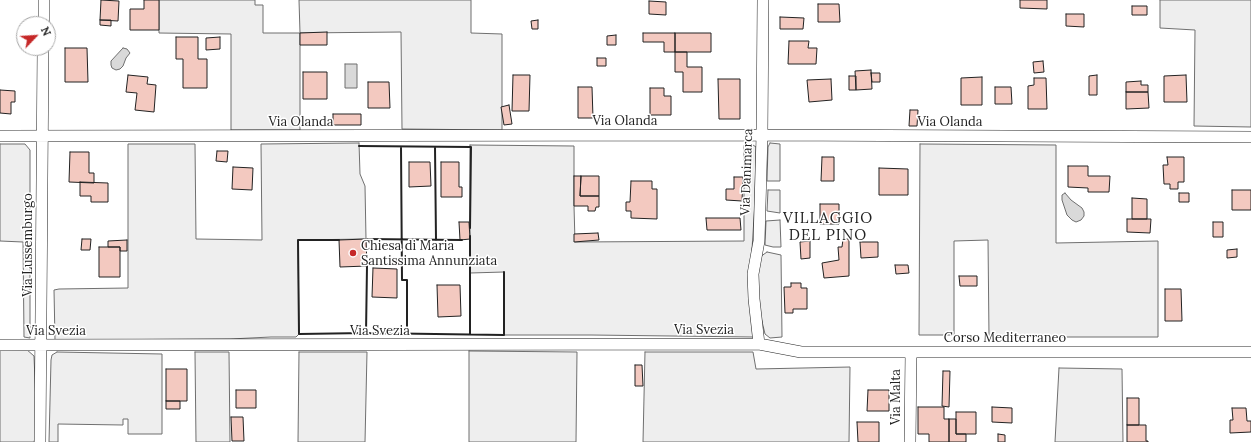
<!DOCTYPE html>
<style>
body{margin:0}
#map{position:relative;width:1251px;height:442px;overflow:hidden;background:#fff;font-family:Lora,serif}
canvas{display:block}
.north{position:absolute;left:16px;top:16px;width:40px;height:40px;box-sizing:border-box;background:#fff;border:1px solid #a7a7a7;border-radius:50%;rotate:65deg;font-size:11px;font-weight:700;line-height:16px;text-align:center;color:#222}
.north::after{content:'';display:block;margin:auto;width:14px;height:18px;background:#c62828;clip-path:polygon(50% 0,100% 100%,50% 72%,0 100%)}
</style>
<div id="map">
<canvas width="1251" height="442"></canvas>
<div class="north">N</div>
</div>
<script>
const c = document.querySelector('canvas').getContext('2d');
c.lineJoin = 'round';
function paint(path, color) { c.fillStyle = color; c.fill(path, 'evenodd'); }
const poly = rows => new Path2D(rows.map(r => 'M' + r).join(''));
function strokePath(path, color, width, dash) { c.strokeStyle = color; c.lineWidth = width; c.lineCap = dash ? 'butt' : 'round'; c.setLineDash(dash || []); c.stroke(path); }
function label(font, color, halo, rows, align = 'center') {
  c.font = font + ' Lora,serif'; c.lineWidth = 3; c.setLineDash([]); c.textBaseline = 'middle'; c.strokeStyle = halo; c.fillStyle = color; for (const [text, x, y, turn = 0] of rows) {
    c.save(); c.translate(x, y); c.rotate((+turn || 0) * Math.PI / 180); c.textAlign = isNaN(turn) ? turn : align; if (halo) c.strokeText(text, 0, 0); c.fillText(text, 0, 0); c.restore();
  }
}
const green = poly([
 [159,0,255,0,255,5,263,5,263,33,300,33,299,0,471,0,471,33,502,34,502,130,402,129,401,32,300,33,300,130,231,130,231,34,159,33,159,0],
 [1160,0,1251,0,1251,127,1194,126,1195,30,1160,28,1160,0],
 [359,143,360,174,365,186,366,239,298,240,299,334,296,337,271,337,230,339,55,340,54,290,59,289,128,288,128,144,195,144,196,239,262,240,261,144,359,143],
 [770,143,780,144,780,181,767,181,768,147,770,143],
 [0,144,25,144,30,150,30,338,24,337,23,242,0,241,0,144],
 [920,144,1056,145,1056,243,1158,241,1158,337,989,337,988,240,954,241,954,335,919,335,920,144],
 [470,145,574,146,574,206,575,242,744,241,744,145,753,145,756,147,755,202,750,281,753,337,591,335,504,335,504,272,470,273,470,145],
 [768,190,780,190,780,213,767,211,768,190],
 [780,220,781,247,773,247,765,245,766,221,780,220],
 [767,252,781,255,782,337,770,338,765,334,760,313,757,281,760,257,767,252],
 [0,349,26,349,34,356,37,429,34,442,0,442,0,349],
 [469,351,577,352,576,442,469,442,469,351],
 [57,352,162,354,162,434,128,434,128,419,123,419,123,425,58,424,58,442,49,442,51,360,52,355,57,352],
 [195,352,229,352,230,442,196,442,195,352],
 [299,352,367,352,365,442,298,442,299,352],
 [645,352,753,352,756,369,850,367,849,442,643,442,645,352],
 [1059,368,1122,369,1123,442,1055,442,1059,368]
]);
paint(green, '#eee');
strokePath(green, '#6f6f6f', 1);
const water = poly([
 [123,48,127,49,130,53,126,58,123,66,120,69,116,70,112,68,111,65,111,61,123,48],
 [345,64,357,64,357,88,345,88,345,64],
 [1065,193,1071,200,1082,208,1084,212,1084,216,1081,220,1076,222,1072,220,1067,215,1062,200,1062,195,1065,193]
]);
paint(water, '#d9d9d9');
strokePath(water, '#6f6f6f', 1);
const building = poly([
 [101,0,119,1,118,21,100,20,101,0],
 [144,0,159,0,159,30,130,30,130,9,144,9,144,0],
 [1020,0,1047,0,1047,9,1020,8,1020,0],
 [649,1,666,2,666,15,649,14,649,1],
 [818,4,839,4,840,22,818,22,818,4],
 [1132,6,1147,6,1147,15,1132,15,1132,6],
 [1066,14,1084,14,1084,27,1066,26,1066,14],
 [780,17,804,18,803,29,780,29,780,17],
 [100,20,111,20,111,26,100,25,100,20],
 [538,20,538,29,532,29,531,21,538,20],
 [327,32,327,45,300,45,300,33,327,32],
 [643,33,675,33,675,52,664,52,664,42,643,42,643,33],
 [675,33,711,33,711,52,675,52,675,33],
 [616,35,616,45,607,45,607,36,616,35],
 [176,37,198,37,198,59,207,59,207,88,183,88,183,59,176,59,176,37],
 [220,37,220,49,206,50,206,38,220,37],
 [789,41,809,41,808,48,817,48,816,64,788,64,789,41],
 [65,48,87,48,88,82,65,82,65,48],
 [675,52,687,52,687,67,702,67,702,92,683,92,683,72,675,72,675,52],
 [597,58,606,58,606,66,597,66,597,58],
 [1043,61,1044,72,1034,73,1033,62,1043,61],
 [871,70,872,89,856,90,855,71,871,70],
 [303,72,327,72,327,99,303,99,303,72],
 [871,73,880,73,880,82,872,82,871,73],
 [128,75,148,77,147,84,156,85,154,112,135,110,137,93,126,92,128,75],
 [513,75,530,75,529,111,512,111,513,75],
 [1097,75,1097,95,1089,95,1089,76,1097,75],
 [1186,75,1187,102,1164,102,1164,76,1186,75],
 [849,76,856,76,856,90,849,90,849,76],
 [982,77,982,105,961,105,961,78,982,77],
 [1034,78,1046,78,1047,109,1028,109,1028,86,1034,85,1034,78],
 [718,79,740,79,740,119,719,119,718,79],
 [831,79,832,100,809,102,807,80,831,79],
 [1141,81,1141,85,1148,85,1148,92,1126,92,1126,82,1141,81],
 [368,82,389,82,390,108,368,108,368,82],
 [578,87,592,87,593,118,578,118,578,87],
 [995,87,1011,87,1012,104,995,104,995,87],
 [650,88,664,88,664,96,671,96,671,115,650,115,650,88],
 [0,90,15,91,15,102,11,102,11,114,0,113,0,90],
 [1126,92,1148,92,1149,108,1126,109,1126,92],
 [509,105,512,124,504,125,501,107,509,105],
 [910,110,918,110,917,126,909,126,910,110],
 [333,114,361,114,361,125,333,125,333,114],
 [217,151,228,151,227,162,216,161,217,151],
 [70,152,89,152,89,173,94,173,94,183,69,182,70,152],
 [822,157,834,157,834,181,821,181,822,157],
 [1167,157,1184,157,1184,182,1178,182,1178,189,1170,189,1170,184,1164,184,1163,165,1168,165,1167,157],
 [409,162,430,162,431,186,409,187,409,162],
 [441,162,459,162,459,187,462,187,462,197,441,197,441,162],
 [1068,166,1088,166,1088,176,1110,176,1109,192,1088,192,1088,188,1068,187,1068,166],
 [233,167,253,168,252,190,232,189,233,167],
 [879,168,908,169,908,195,879,195,879,168],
 [574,176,581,176,580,196,599,196,599,207,596,207,595,211,588,211,588,206,574,206,574,176],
 [581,176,599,176,599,196,580,196,581,176],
 [734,177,743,177,742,201,726,200,726,189,734,189,734,177],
 [631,181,652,181,652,189,657,189,657,219,631,218,631,211,626,211,626,202,630,202,631,181],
 [80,182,108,183,108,202,91,202,91,196,80,196,80,182],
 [1232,190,1251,190,1251,210,1232,210,1232,190],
 [1179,193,1189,193,1189,202,1179,202,1179,193],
 [1132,198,1147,199,1147,219,1132,219,1132,198],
 [820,204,839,204,839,224,820,224,820,204],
 [706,218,740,218,741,230,707,230,706,218],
 [1127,219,1151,219,1150,233,1127,232,1127,219],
 [459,222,469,222,470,239,460,240,459,222],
 [1213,222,1223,222,1223,237,1213,237,1213,222],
 [598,233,599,240,574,242,574,234,598,233],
 [82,239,91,239,90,250,81,250,82,239],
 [366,239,367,266,340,267,339,240,366,239],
 [843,239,849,239,849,276,824,278,822,263,839,260,838,247,842,247,843,239],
 [127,240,127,251,120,251,120,247,108,247,108,241,127,240],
 [810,241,810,258,801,259,800,242,810,241],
 [860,242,878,242,878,257,861,258,860,242],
 [99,247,120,247,120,277,99,277,99,247],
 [1237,249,1237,257,1227,258,1227,250,1237,249],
 [895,265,908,265,909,273,896,274,895,265],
 [373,268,397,269,397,298,372,297,373,268],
 [959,276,977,276,977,286,960,286,959,276],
 [791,283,801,283,801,288,807,288,807,309,793,309,793,313,785,313,784,287,791,287,791,283],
 [437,285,460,285,461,316,438,317,437,285],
 [1165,289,1181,289,1182,321,1165,321,1165,289],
 [635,365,642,365,643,386,635,386,635,365],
 [166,369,187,369,187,401,166,401,166,369],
 [943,371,950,371,949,407,942,406,943,371],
 [236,390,256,390,256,408,236,408,236,390],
 [868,390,889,390,889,411,867,411,868,390],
 [1127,398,1139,398,1139,425,1127,425,1127,398],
 [166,401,180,401,180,409,166,409,166,401],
 [918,407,944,407,944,419,949,419,949,442,929,442,929,434,918,434,918,407],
 [992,407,1012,408,1012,423,992,422,992,407],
 [1232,408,1246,408,1247,421,1251,421,1251,432,1230,433,1230,420,1233,420,1232,408],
 [956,412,976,412,976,434,956,434,956,412],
 [231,417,243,417,244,441,232,441,231,417],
 [949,419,956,419,956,434,966,434,966,442,949,442,949,419],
 [857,422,879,422,879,442,858,442,857,422],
 [1127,425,1146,425,1146,441,1148,441,1148,442,1127,442,1127,425],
 [998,434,1005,435,1005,442,998,442,998,434]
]);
paint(building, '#f3c9c0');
strokePath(building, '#222', 1);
const minor = poly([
 [44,24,44,0],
 [0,136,762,135,1251,137],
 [759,344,754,299,753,274,759,241,762,135,763,0],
 [0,345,759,344,801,352,1251,352],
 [40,442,43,48],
 [910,442,911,352]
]);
strokePath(minor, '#222', 12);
strokePath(minor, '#fff', 11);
strokePath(poly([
 [359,146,471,147,470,228],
 [401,147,402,280,407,280,407,334],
 [435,147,436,240],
 [366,239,462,240],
 [339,240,298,240,299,334,366,333,504,335,504,272],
 [366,333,367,266],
 [470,334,470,236]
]), '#222', 2);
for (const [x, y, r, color] of [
 [353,253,4,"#c62828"]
]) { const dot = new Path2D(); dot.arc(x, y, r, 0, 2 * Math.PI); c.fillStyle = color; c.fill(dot); strokePath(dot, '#fff', 1.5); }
label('13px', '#222', '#fff', [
 ["Via Olanda",625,121],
 ["Via Olanda",301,122],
 ["Via Olanda",950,122],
 ["Via Danimarca",747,172,-88],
 ["Via Lussemburgo",28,245,-90],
 ["Via Svezia",704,330],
 ["Via Svezia",56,331],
 ["Via Svezia",380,331],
 ["Corso Mediterraneo",1005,338],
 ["Via Malta",896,397,-90]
]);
label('13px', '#222', '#fff', [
 ["Chiesa di Maria",361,246],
 ["Santissima Annunziata",361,261]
], 'left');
c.letterSpacing = '1px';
label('15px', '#222', '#fff', [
 ["VILLAGGIO",828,219],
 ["DEL PINO",828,236]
]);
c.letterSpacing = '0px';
</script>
